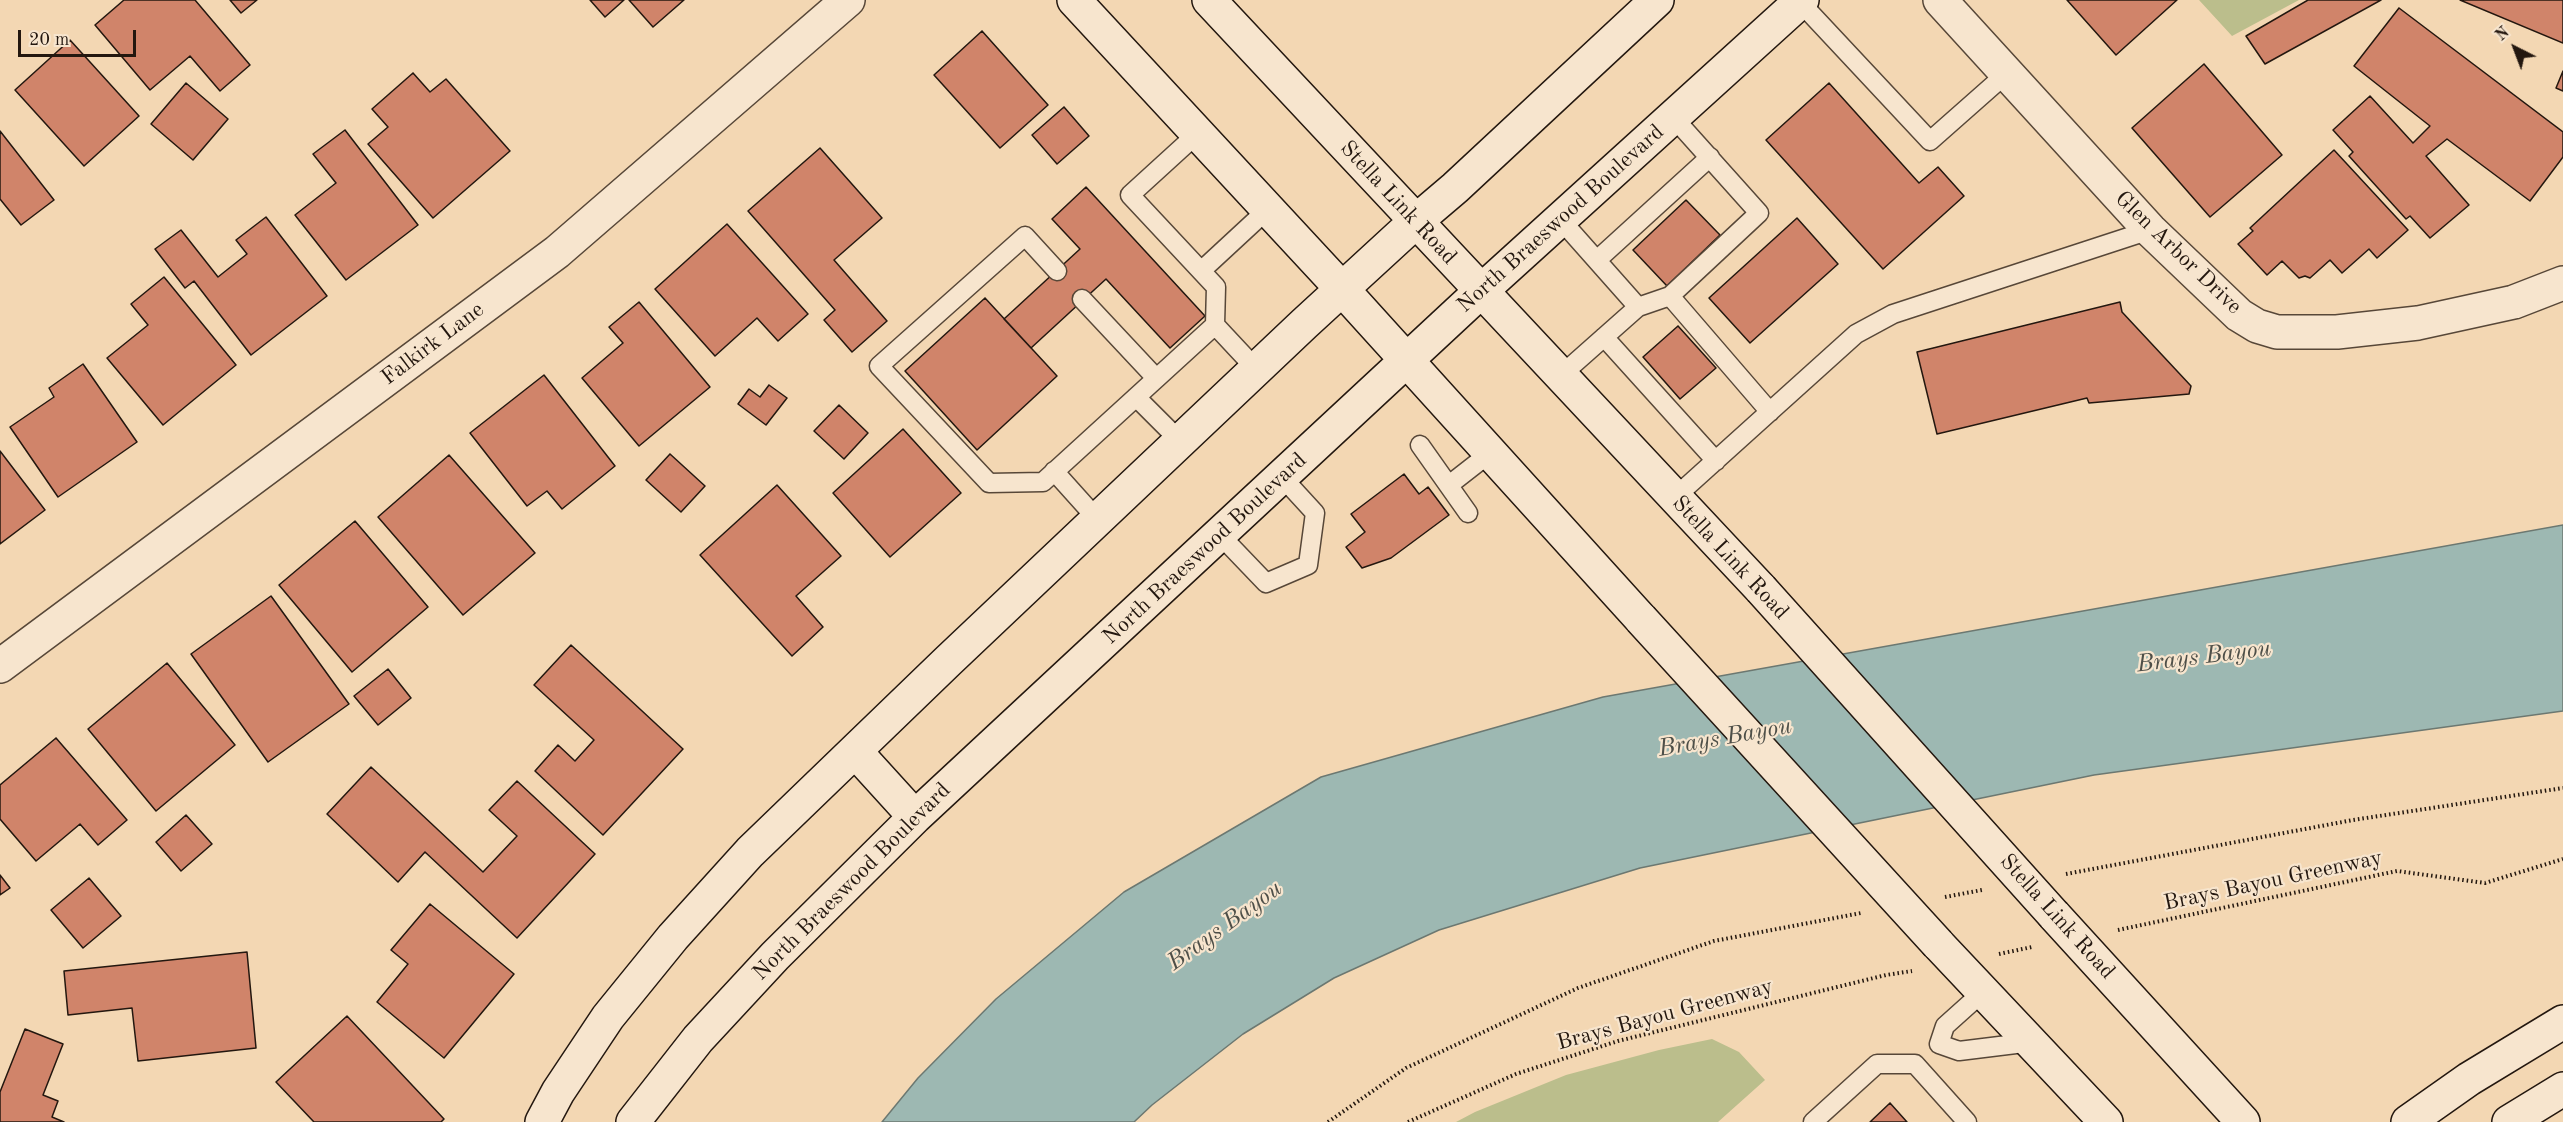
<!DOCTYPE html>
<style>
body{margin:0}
#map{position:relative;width:2563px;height:1122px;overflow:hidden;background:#f3d7b3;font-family:"Old Standard TT",serif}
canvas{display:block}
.north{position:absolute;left:2485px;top:18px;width:60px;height:60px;-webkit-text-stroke:4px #f7e5ce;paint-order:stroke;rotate:318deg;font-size:16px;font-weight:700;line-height:24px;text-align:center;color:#23170f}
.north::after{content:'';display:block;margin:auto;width:21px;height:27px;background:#23170f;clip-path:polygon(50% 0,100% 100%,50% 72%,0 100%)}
.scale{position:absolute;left:18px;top:30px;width:118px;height:27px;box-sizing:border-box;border:3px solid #23170f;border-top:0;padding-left:8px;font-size:18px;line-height:21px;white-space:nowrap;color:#23170f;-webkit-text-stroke:4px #f7e5ce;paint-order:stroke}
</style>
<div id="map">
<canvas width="2563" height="1122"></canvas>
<div class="north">N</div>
<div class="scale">20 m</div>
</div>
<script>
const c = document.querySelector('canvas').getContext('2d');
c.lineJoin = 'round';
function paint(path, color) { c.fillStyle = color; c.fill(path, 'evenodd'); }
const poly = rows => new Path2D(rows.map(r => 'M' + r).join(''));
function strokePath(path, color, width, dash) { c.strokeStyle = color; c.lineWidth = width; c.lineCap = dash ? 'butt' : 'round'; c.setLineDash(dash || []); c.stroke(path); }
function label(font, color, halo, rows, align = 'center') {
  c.font = font + ' "Old Standard TT",serif'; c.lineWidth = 4.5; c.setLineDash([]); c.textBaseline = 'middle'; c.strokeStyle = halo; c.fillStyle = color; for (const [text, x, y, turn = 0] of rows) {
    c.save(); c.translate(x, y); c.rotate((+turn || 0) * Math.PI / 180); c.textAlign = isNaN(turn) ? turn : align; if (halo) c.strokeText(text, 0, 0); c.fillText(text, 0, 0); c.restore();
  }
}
paint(poly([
 [2199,0,2299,0,2232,36],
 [1712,1039,1739,1052,1765,1080,1718,1122,1456,1122,1475,1112,1566,1075,1659,1050]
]), '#bbbe8c');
const water = poly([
 [2563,525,2563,711,2094,775,1640,868,1439,930,1334,978,1243,1034,1152,1105,1134,1122,882,1122,918,1078,996,999,1124,892,1321,777,1603,697,2563,525]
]);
paint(water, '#9db8b2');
strokePath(water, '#6c7871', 1.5);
const building = poly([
 [124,0,195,0,250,65,220,91,190,56,150,90,95,25,124,0],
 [230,0,257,0,241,13,230,0],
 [590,0,624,0,605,17,590,0],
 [629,0,684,0,653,27,629,0],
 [2067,0,2177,0,2116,55,2067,0],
 [2308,0,2381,0,2265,64,2246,36,2308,0],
 [2460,0,2563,0,2563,43,2460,0],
 [2399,8,2563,132,2563,157,2530,201,2447,139,2426,156,2469,205,2430,238,2410,216,2406,219,2349,156,2353,152,2333,130,2370,96,2413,143,2430,126,2354,66,2399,8],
 [982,31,1048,105,1000,148,934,75,982,31],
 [70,40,139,116,84,166,15,90,70,40],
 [2204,64,2282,155,2210,217,2132,128,2204,64],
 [2563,71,2563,91,2556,88,2563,71],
 [413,73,430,92,446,79,510,151,433,218,368,144,388,127,372,109,413,73],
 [186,83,228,119,193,160,151,124,186,83],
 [1829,83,1919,183,1938,167,1964,196,1883,269,1766,140,1829,83],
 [1064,107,1089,136,1057,164,1032,135,1064,107],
 [345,130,418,225,346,280,295,215,336,183,313,154,345,130],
 [0,131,54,200,21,225,0,199,0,131],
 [820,148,882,218,834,260,887,321,852,352,824,320,835,310,748,211,820,148],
 [2334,150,2408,230,2377,258,2369,249,2342,273,2330,260,2310,278,2305,276,2299,278,2282,261,2267,275,2238,244,2253,231,2250,228,2334,150],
 [1086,187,1205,316,1170,348,1106,279,1031,348,1004,319,1080,249,1052,219,1086,187],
 [1686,200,1720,235,1667,286,1633,250,1686,200],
 [266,217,327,296,251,355,194,281,185,288,155,249,181,230,218,277,247,254,236,240,266,217],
 [1797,218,1838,264,1750,343,1709,298,1797,218],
 [727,224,808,314,778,341,757,318,715,356,655,289,727,224],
 [164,277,236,365,163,425,107,358,148,325,131,304,164,277],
 [985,298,1057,376,977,450,905,371,985,298],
 [639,302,710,387,639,446,582,378,623,343,609,327,639,302],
 [2120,302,2122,312,2191,386,2189,394,2089,403,2087,398,1937,434,1917,352,2120,302],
 [1678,326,1716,368,1680,399,1643,357,1678,326],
 [83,364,137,442,58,497,10,427,54,397,49,388,83,364],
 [544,375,615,466,562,509,547,491,527,506,470,433,544,375],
 [769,385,787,398,766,425,738,404,749,389,760,397,769,385],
 [839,405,868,433,844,459,814,431,839,405],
 [903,429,961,493,890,557,833,493,903,429],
 [0,451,45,510,0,544,0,451],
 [670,454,705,486,681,512,646,480,670,454],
 [449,455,535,553,463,615,378,517,449,455],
 [1404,474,1419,494,1428,487,1449,515,1391,558,1362,568,1346,547,1365,532,1351,514,1404,474],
 [777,485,841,556,796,596,823,627,792,656,700,555,777,485],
 [355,521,428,607,352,672,279,585,355,521],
 [271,596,349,704,268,762,191,654,271,596],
 [571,645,683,749,603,835,535,771,558,745,575,761,594,740,534,685,571,645],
 [167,663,235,745,156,811,88,729,167,663],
 [388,669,411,698,378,725,354,696,388,669],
 [56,738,127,820,98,845,80,824,36,861,0,819,0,785,56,738],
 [371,767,483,872,517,836,489,810,517,781,595,854,517,938,425,852,398,882,327,814,371,767],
 [186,815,212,844,181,871,156,842,186,815],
 [0,875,10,888,0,895,0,875],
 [89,878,121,916,83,948,51,910,89,878],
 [430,904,514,974,444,1058,377,1002,408,964,391,950,430,904],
 [247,952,256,1048,138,1061,132,1008,68,1015,64,971,247,952],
 [347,1016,444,1119,441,1122,314,1122,276,1082,347,1016],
 [25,1029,63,1044,43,1095,58,1101,52,1117,64,1122,0,1122,0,1092,25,1029],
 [1890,1103,1907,1122,1870,1122,1890,1103]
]);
paint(building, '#d0846a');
strokePath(building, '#23170f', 1.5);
const lane = poly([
 [1800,2,1930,141,2007,73],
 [1560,219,1638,307],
 [1597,260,1710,157],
 [1057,271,1025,236,879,366,989,483,1043,482,1215,325,1216,287,1130,195,1198,133],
 [1201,271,1268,209],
 [1670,296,1770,412],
 [1082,299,1156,378],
 [1215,325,1257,370],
 [1604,337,1716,461],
 [1559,377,1638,307,1670,296,1759,213,1673,117],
 [1136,397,1181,442],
 [1420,445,1468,513],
 [1054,471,1098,520],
 [1449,485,1490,453],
 [1674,498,1856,334,1893,314,2150,230],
 [1220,535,1266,583,1308,565,1315,513,1282,477],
 [1984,991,1945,1026,1939,1044,1959,1051,2032,1042],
 [1813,1122,1877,1064,1915,1064,1967,1122]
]);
const street = poly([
 [1940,0,2150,230,2239,315,2257,326,2277,332,2337,332,2418,323,2514,302,2563,283],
 [0,666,557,252,848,0]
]);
const secondary = poly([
 [1074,0,1342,289,1641,619],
 [1209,0,1761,589],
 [855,751,915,817],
 [2054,915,2243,1122],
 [1938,944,2106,1122],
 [542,1122,558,1092,608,1017,673,937,750,852,948,661,1304,324,1415,222,1455,188,1657,0],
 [633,1122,698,1039,775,956,915,817,1480,292,1802,0],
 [2408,1122,2469,1079,2563,1022],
 [2509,1122,2563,1089]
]);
strokePath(lane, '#574738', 21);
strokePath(street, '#574738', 36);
strokePath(secondary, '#23170f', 36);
strokePath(poly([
 [2066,874,2353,820,2563,788],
 [1945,897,1982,890],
 [2118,930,2397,871,2485,883,2563,859],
 [1999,954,2032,947],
 [1328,1122,1406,1068,1578,988,1714,941,1861,913],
 [1408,1122,1516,1074,1618,1041,1886,975,1912,971]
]), '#23170f', 4, [1.5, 3]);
strokePath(lane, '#f7e5ce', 18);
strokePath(street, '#f7e5ce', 33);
strokePath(secondary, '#f7e5ce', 33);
const secondaryBridge = poly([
 [1761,589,2054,915],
 [1641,619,1938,944]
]);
strokePath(secondaryBridge, '#23170f', 36, []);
strokePath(secondaryBridge, '#f7e5ce', 33);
label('22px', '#23170f', '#f7e5ce', [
 ["Stella Link Road",1398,203,47],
 ["North Braeswood Boulevard",1561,219,-42],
 ["Glen Arbor Drive",2178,253,44],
 ["Falkirk Lane",433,344,-37],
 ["North Braeswood Boulevard",1205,549,-43],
 ["Stella Link Road",1730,558,47],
 ["Brays Bayou Greenway",2273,881,-12],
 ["North Braeswood Boulevard",852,882,-45],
 ["Stella Link Road",2057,917,48],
 ["Brays Bayou Greenway",1665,1015,-15]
]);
label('italic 24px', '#4e4f48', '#f7e5ce', [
 ["Brays Bayou",2204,657,-7],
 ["Brays Bayou",1725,738,-10],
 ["Brays Bayou",1225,926,-36]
]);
</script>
